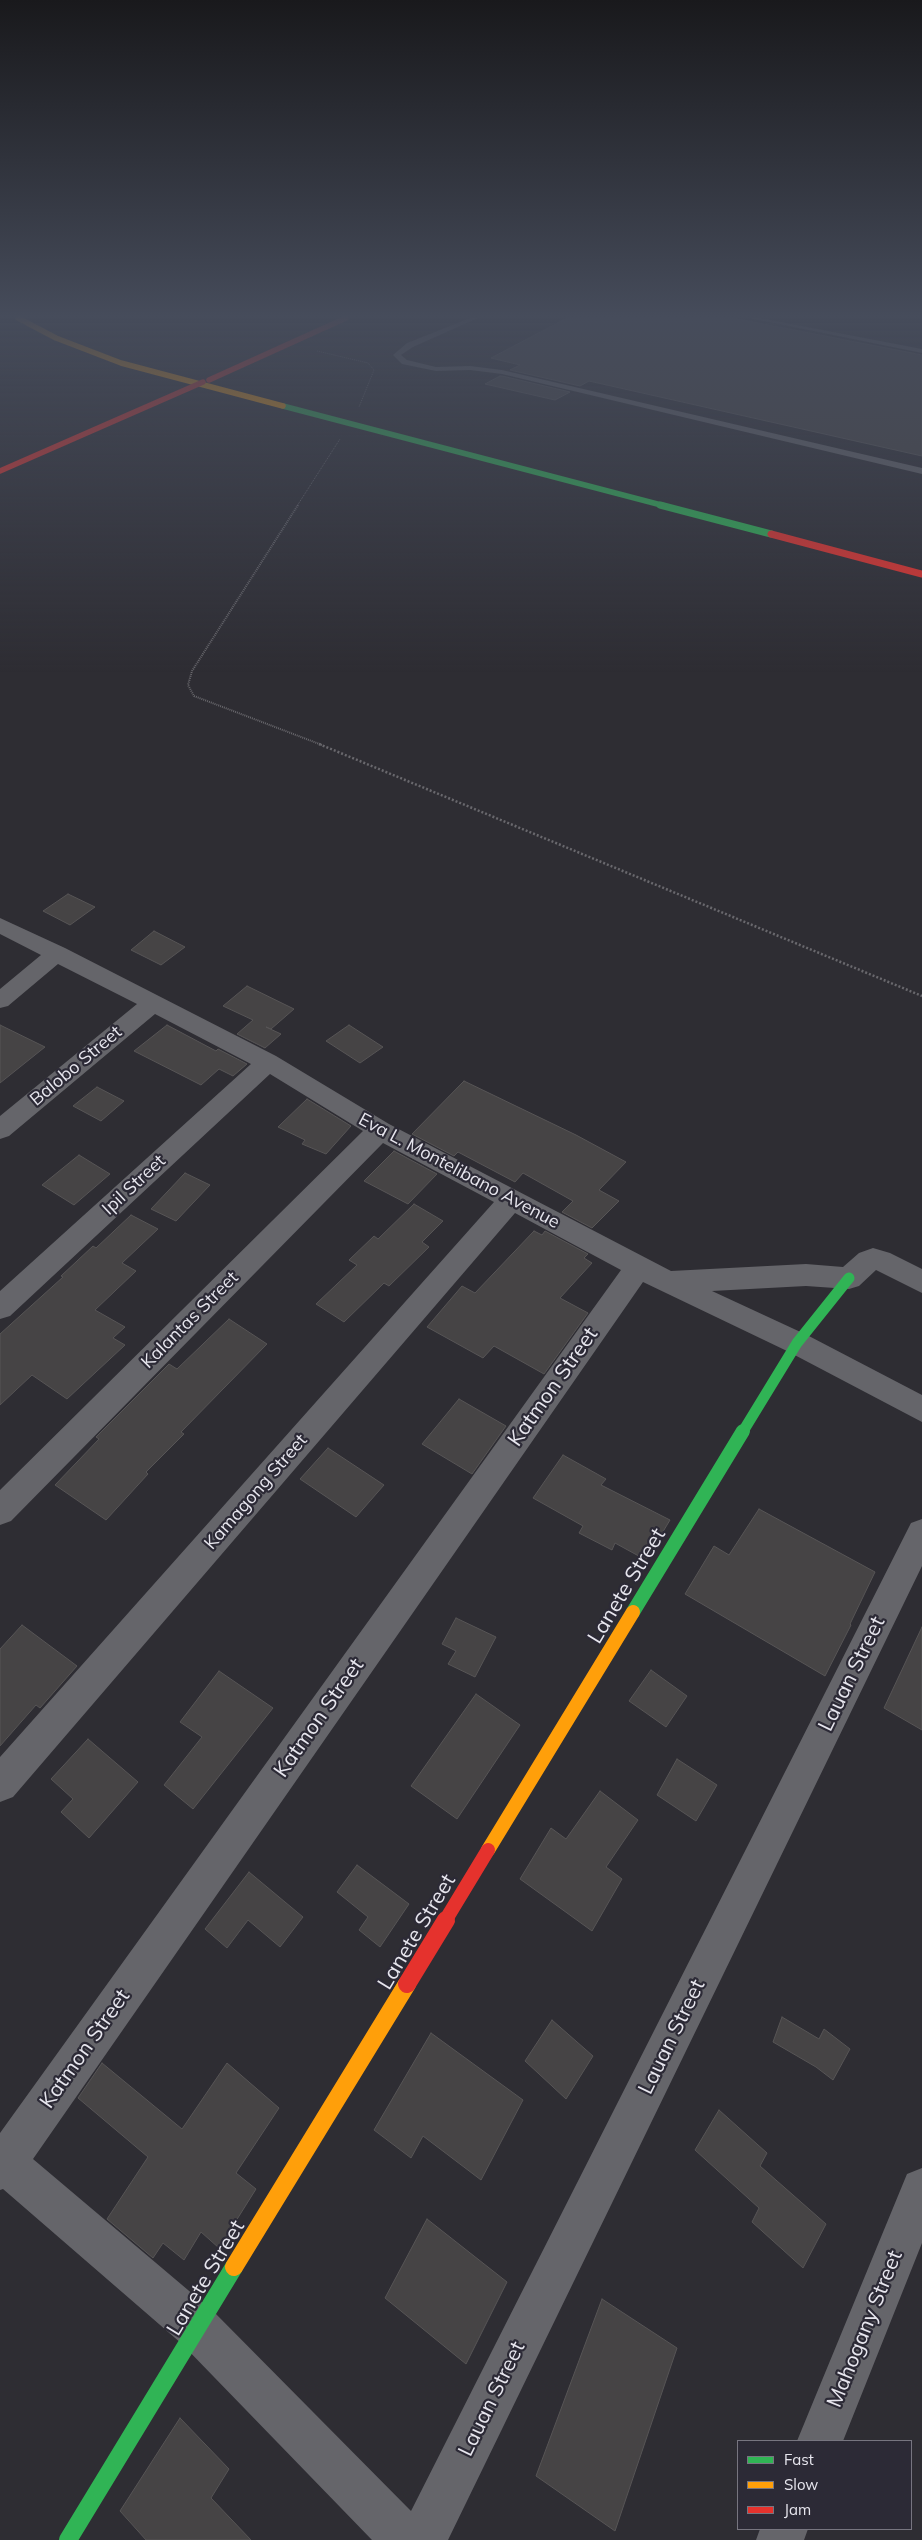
<!DOCTYPE html>
<style>
body{margin:0}
#map{position:relative;width:922px;height:2540px;overflow:hidden;background:#2e2d33;font-family:Mulish,sans-serif}
canvas{display:block}
.legend{position:absolute;left:737px;top:2440px;width:175px;height:90px;box-sizing:border-box;background:#2c2a36;border:1px solid #777580;margin:0;padding:6px 9px;list-style:none;font-size:15px;color:#e7e6ee}
.legend li{display:flex;align-items:center;gap:10px;height:25px}
.legend b{width:25px;border:1px solid #777580}
</style>
<div id="map">
<canvas width="922" height="2540"></canvas>
<ul class="legend">
<li><b style="height:6px;background:#30b455"></b>Fast</li>
<li><b style="height:6px;background:#ff9f0a"></b>Slow</li>
<li><b style="height:6px;background:#e5322d"></b>Jam</li>
</ul>
</div>
<script>
const c = document.querySelector('canvas').getContext('2d');
c.lineJoin = 'round';
function paint(path, color) { c.fillStyle = color; c.fill(path, 'evenodd'); }
const poly = rows => new Path2D(rows.map(r => 'M' + r).join(''));
function strokePath(path, color, width, dash) { c.strokeStyle = color; c.lineWidth = width; c.lineCap = dash ? 'butt' : 'round'; c.setLineDash(dash || []); c.stroke(path); }
function label(font, color, halo, rows, align = 'center') {
  c.font = font + ' Mulish,sans-serif'; c.lineWidth = 4.5; c.setLineDash([]); c.textBaseline = 'middle'; c.strokeStyle = halo; c.fillStyle = color; for (const [text, x, y, turn = 0] of rows) {
    c.save(); c.translate(x, y); c.rotate((+turn || 0) * Math.PI / 180); c.textAlign = isNaN(turn) ? turn : align; if (halo) c.strokeText(text, 0, 0); c.fillText(text, 0, 0); c.restore();
  }
}
const building = poly([
 [567,318,733,318,922,355,922,456,589,381,580,386,510,370,520,365,491,358,567,318],
 [500,376,502,376,570,392,555,400,485,384,500,376],
 [68,894,95,907,70,925,43,911,68,894],
 [154,931,185,947,161,965,131,950,154,931],
 [247,986,294,1009,271,1029,266,1027,281,1034,265,1048,237,1034,253,1020,223,1006,247,986],
 [0,1025,45,1047,0,1083,0,1025],
 [167,1025,216,1051,218,1049,247,1064,233,1076,219,1069,201,1085,134,1051,167,1025],
 [349,1025,383,1047,360,1063,326,1041,349,1025],
 [464,1081,576,1135,626,1162,599,1190,619,1201,592,1228,562,1212,573,1201,523,1173,515,1182,458,1152,454,1156,412,1134,464,1081],
 [97,1087,124,1101,101,1121,73,1106,97,1087],
 [307,1099,351,1126,326,1154,302,1144,305,1140,278,1127,307,1099],
 [394,1151,437,1174,408,1204,364,1181,394,1151],
 [79,1155,110,1174,74,1205,42,1185,79,1155],
 [185,1173,210,1185,176,1221,151,1209,185,1173],
 [414,1204,443,1221,422,1242,429,1247,389,1286,384,1283,344,1322,316,1304,357,1265,349,1260,374,1236,378,1239,414,1204],
 [131,1215,158,1229,122,1263,136,1271,95,1310,125,1327,113,1338,125,1345,67,1399,32,1375,0,1405,0,1334,63,1277,61,1276,93,1246,96,1248,131,1215],
 [534,1231,542,1235,545,1231,588,1254,584,1258,592,1263,560,1298,588,1313,544,1374,494,1346,483,1358,427,1327,462,1286,475,1293,534,1231],
 [229,1319,267,1344,181,1432,184,1434,146,1472,148,1474,106,1520,55,1485,99,1439,96,1437,169,1364,177,1369,229,1319],
 [459,1399,506,1426,472,1474,422,1444,459,1399],
 [328,1448,384,1485,356,1517,300,1479,328,1448],
 [563,1455,606,1479,601,1485,670,1520,646,1560,615,1543,612,1550,579,1533,583,1526,533,1498,563,1455],
 [759,1509,875,1572,850,1624,851,1625,825,1676,685,1594,714,1546,729,1555,759,1509],
 [456,1618,496,1637,475,1677,448,1664,456,1651,442,1644,456,1618],
 [22,1625,77,1666,40,1708,36,1705,0,1746,0,1649,22,1625],
 [922,1627,922,1730,884,1708,922,1627],
 [651,1670,687,1696,666,1727,629,1701,651,1670],
 [219,1671,273,1708,193,1809,164,1785,202,1737,180,1722,219,1671],
 [476,1694,520,1725,457,1819,411,1786,476,1694],
 [88,1739,138,1782,89,1838,61,1812,73,1799,51,1779,88,1739],
 [677,1759,717,1785,696,1821,657,1795,677,1759],
 [600,1791,638,1820,606,1867,622,1879,592,1931,520,1879,551,1828,566,1839,600,1791],
 [357,1865,409,1904,380,1947,359,1930,368,1917,337,1892,357,1865],
 [249,1872,303,1917,280,1947,248,1920,227,1948,205,1929,249,1872],
 [782,2017,819,2039,824,2029,850,2049,833,2080,816,2067,773,2042,782,2017],
 [552,2020,593,2056,566,2099,525,2061,552,2020],
 [431,2033,523,2100,481,2180,423,2136,411,2158,374,2130,431,2033],
 [102,2063,182,2129,227,2063,279,2108,236,2173,256,2189,219,2248,201,2232,184,2260,163,2243,153,2258,107,2219,148,2157,78,2098,102,2063],
 [719,2110,767,2153,760,2166,826,2224,803,2268,752,2222,759,2208,695,2150,719,2110],
 [427,2219,507,2282,466,2364,385,2298,427,2219],
 [602,2299,677,2348,615,2531,536,2476,602,2299],
 [180,2418,229,2469,211,2498,251,2540,146,2540,120,2511,180,2418]
]);
paint(building, '#464445');
strokePath(building, '#575556', 1);
strokePath(poly([
 [317,351,368,363,374,370,359,407],
 [297,506,340,439]
]), '#69686d', 1, [1, 1]);
strokePath(poly([
 [298,505,192,671,188,685,194,696,322,745]
]), '#69686d', 2, [1, 1]);
strokePath(poly([
 [319,744,922,996]
]), '#69686d', 2.5, [2, 2]);
paint(poly([
 [470,318,478,318,413,347,401,355,407,360,436,367,470,366,502,370,922,468,922,474,502,374,470,370,436,371,402,364,393,355,407,343,470,318],
 [749,318,760,318,922,349,922,353,749,318]
]), '#65656a');
paint(poly([
 [0,918,65,948,276,1056,389,1124,671,1271,806,1264,843,1267,859,1253,873,1248,890,1253,922,1269,922,1293,876,1270,859,1286,849,1289,806,1286,712,1291,807,1335,922,1395,922,1422,787,1351,643,1282,33,2159,214,2312,411,2511,911,1523,922,1519,922,1566,448,2540,372,2540,182,2344,3,2189,0,2190,0,2133,621,1270,515,1213,13,1797,0,1802,0,1757,494,1202,383,1143,11,1521,0,1525,0,1490,363,1131,270,1074,10,1316,0,1319,0,1291,251,1064,155,1014,9,1136,0,1139,0,1116,137,1004,58,964,8,1006,0,1008,0,989,41,955,0,934,0,918],
 [922,2168,922,2243,843,2441,797,2441,907,2174,922,2168],
 [760,2529,808,2529,804,2540,756,2540,760,2529]
]), '#65656a');
strokePath(poly([
 [283,406,665,506]
]), '#30b455', 5.5);
strokePath(poly([
 [660,505,771,534]
]), '#30b455', 7);
strokePath(poly([
 [742,1433,797,1343,849,1278]
]), '#30b455', 11);
strokePath(poly([
 [633,1612,743,1431]
]), '#30b455', 14);
strokePath(poly([
 [68,2540,234,2267]
]), '#30b455', 18);
strokePath(poly([
 [18,318,56,338,121,363,283,406]
]), '#ff9f0a', 5.5);
strokePath(poly([
 [488,1850,633,1612]
]), '#ff9f0a', 14);
strokePath(poly([
 [234,2267,407,1984]
]), '#ff9f0a', 18);
strokePath(poly([
 [209,380,346,318],
 [0,471,203,382]
]), '#e5322d', 5.5);
strokePath(poly([
 [771,534,922,574]
]), '#e5322d', 7);
strokePath(poly([
 [445,1921,488,1850]
]), '#e5322d', 14);
strokePath(poly([
 [407,1984,446,1920]
]), '#e5322d', 18);
const sky = c.createLinearGradient(0, 0, 0, 673);
sky.addColorStop(0, '#19191c');
sky.addColorStop(0.47, '#464c5b');
sky.addColorStop(1, '#464c5b00');
c.fillStyle = sky;
c.fillRect(0, 0, 922, 673);
label('18px', '#e7e6ee', '#2c2a36', [
 ["Balobo Street",76,1066,-40],
 ["Eva L. Montelibano Avenue",459,1171,28],
 ["Ipil Street",134,1185,-43],
 ["Kalantas Street",190,1320,-45],
 ["Kamagong Street",256,1492,-49]
]);
label('21px', '#e7e6ee', '#2c2a36', [
 ["Katmon Street",553,1387,-55],
 ["Lanete Street",627,1586,-59],
 ["Lauan Street",852,1674,-64],
 ["Katmon Street",319,1718,-55],
 ["Lanete Street",417,1932,-59],
 ["Lauan Street",672,2037,-64],
 ["Katmon Street",85,2049,-55],
 ["Lanete Street",206,2278,-59],
 ["Mahogany Street",865,2329,-68],
 ["Lauan Street",492,2399,-64]
]);
</script>
